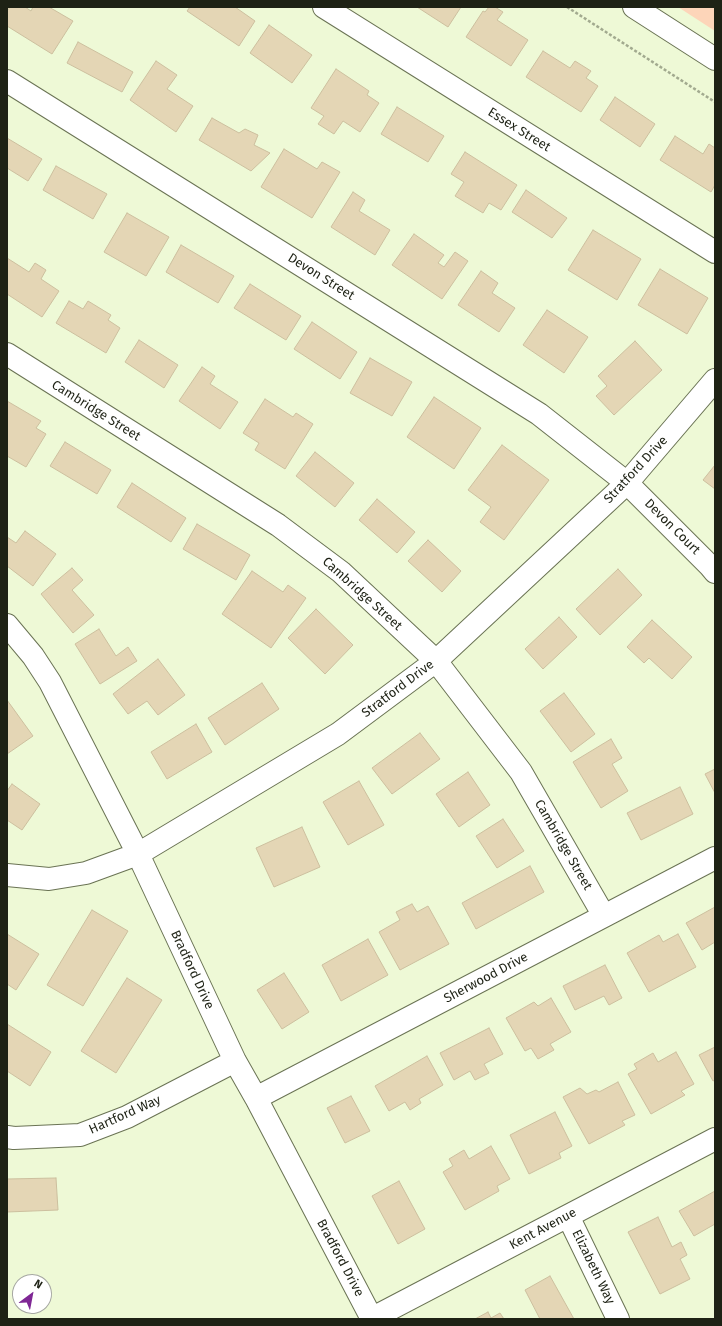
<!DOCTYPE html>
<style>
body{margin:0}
#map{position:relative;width:722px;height:1326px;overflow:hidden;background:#eef9d6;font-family:"Fira Sans",sans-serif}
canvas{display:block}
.frame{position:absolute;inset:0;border:8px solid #1e2215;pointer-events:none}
.north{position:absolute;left:12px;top:1274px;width:40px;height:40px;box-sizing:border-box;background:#fff;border:1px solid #a5a7a1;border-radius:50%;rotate:32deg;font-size:11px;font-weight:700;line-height:16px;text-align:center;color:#1e2215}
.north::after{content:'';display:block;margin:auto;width:14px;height:18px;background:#7f2795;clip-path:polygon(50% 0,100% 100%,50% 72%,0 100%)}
</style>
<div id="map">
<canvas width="722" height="1326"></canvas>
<div class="frame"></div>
<div class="north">N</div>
</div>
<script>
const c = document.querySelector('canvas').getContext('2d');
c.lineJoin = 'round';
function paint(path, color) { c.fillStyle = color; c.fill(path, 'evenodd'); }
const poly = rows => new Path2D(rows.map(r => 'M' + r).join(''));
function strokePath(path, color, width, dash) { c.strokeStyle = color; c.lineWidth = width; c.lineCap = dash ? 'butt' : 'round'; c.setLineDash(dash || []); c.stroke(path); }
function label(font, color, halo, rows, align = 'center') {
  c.font = font + ' "Fira Sans",sans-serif'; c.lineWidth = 3; c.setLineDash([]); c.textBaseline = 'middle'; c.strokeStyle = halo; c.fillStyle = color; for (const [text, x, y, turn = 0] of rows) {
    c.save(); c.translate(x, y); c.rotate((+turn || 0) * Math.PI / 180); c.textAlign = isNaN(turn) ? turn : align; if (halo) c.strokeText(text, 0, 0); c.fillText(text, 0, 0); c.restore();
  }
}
paint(poly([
 [678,7,715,7,715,31]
]), '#fdd5b9');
const building = poly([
 [10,7,25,7,31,11,33,7,49,7,73,21,52,54,7,26,7,11,10,7],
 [190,7,235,7,255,21,239,46,187,11,190,7],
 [417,7,461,7,448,27,417,7],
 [489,7,495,7,503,12,497,20,528,40,511,66,466,37,483,11,485,12,489,7],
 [269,25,312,55,292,83,250,53,269,25],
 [78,42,133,72,122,92,67,63,78,42],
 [543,51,570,68,575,61,591,71,586,78,598,86,581,112,526,77,543,51],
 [156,61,177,75,167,89,193,106,176,132,130,100,156,61],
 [336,69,369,91,367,95,379,103,360,132,343,121,334,134,318,124,324,116,311,108,336,69],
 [615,97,655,124,640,147,600,120,615,97],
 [397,107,444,136,428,162,381,134,397,107],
 [212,118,239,133,245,129,258,135,254,145,270,153,251,171,199,140,212,118],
 [675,136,703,154,709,144,715,148,715,185,711,192,660,160,675,136],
 [7,138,42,159,28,181,7,168,7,138],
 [284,149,317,169,322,162,340,172,312,218,261,187,284,149],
 [465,152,517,185,501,210,489,203,483,213,455,196,464,182,451,174,465,152],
 [56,166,107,194,93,219,43,190,56,166],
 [526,190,567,218,552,238,512,212,526,190],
 [353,192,365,200,359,211,390,230,375,255,331,227,353,192],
 [127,213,169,237,146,276,104,252,127,213],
 [593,230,641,259,617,300,568,270,593,230],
 [414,234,444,255,438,263,444,267,455,252,468,261,442,299,392,265,414,234],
 [181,245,234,276,218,303,166,272,181,245],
 [7,258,29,272,35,263,46,270,41,279,59,291,42,317,7,294,7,258],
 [660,269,708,298,687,334,638,305,660,269],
 [481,271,498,283,492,293,515,308,499,332,458,305,481,271],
 [250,284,301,316,286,340,234,308,250,284],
 [69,301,83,309,88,301,111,315,108,320,120,328,106,353,56,323,69,301],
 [547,310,588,337,564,373,523,345,547,310],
 [312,322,357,352,340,379,294,349,312,322],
 [139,340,178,365,164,388,125,362,139,340],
 [635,341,662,370,614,415,596,396,607,386,598,376,635,341],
 [370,358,412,382,392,416,350,393,370,358],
 [202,367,215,376,210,384,238,402,220,429,179,401,202,367],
 [434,397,481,428,454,469,407,437,434,397],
 [265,399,293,417,296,413,313,424,285,469,255,450,259,443,243,433,265,399],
 [7,401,41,421,36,428,46,434,26,467,7,456,7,401],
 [65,442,111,470,97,494,50,466,65,442],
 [502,445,549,480,504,540,480,522,491,507,468,490,502,445],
 [315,452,354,483,335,507,296,476,315,452],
 [715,465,715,489,703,480,715,465],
 [132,483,186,518,171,542,117,507,132,483],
 [377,499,415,532,397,553,359,520,377,499],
 [197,524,250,555,236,580,183,549,197,524],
 [25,531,56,554,33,586,7,566,7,537,16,543,25,531],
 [428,540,461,571,442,592,408,561,428,540],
 [72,568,83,580,72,590,94,615,73,633,41,594,72,568],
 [618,569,642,595,600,635,576,609,618,569],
 [252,571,283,592,288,585,306,598,271,648,222,614,252,571],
 [316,609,353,645,325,674,288,638,316,609],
 [559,617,577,637,543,669,525,649,559,617],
 [652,620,692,657,672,679,649,658,644,663,627,647,652,620],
 [99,629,116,656,128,647,137,661,100,684,75,644,99,629],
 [158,659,185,695,158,715,147,701,128,714,113,694,158,659],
 [262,683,279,709,225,745,208,718,262,683],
 [564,693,595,734,571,752,540,711,564,693],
 [7,700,33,736,7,754,7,700],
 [196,724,212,752,167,779,151,752,196,724],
 [420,733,440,759,392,794,372,768,420,733],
 [611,739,622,758,612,764,628,791,601,808,573,762,611,739],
 [715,769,715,793,705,774,715,769],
 [468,772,490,805,459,827,436,794,468,772],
 [359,781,384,825,348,845,323,802,359,781],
 [12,784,40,804,22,830,7,820,7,791,12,784],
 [680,787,693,814,641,840,627,813,680,787],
 [503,819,524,851,497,868,476,836,503,819],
 [302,827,320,867,274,887,256,848,302,827],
 [530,866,544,892,476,929,462,903,530,866],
 [412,904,417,912,428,906,449,944,400,970,379,932,400,920,396,912,412,904],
 [715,907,715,942,702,950,686,923,715,907],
 [92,910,128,931,83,1006,47,985,92,910],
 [7,934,39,954,16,990,7,984,7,934],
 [678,934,696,967,649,992,627,953,659,935,663,942,678,934],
 [368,939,388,975,341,1001,322,965,368,939],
 [605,965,622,998,609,1005,604,996,575,1010,563,986,605,965],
 [284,973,309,1012,282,1029,257,990,284,973],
 [127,978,162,1000,116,1073,81,1051,127,978],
 [551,998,571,1032,550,1044,554,1050,538,1059,531,1048,525,1051,506,1018,534,1002,538,1006,551,998],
 [7,1024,51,1052,30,1086,7,1071,7,1024],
 [489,1028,503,1054,484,1064,489,1073,475,1080,470,1071,454,1080,440,1053,489,1028],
 [715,1047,715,1080,713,1081,699,1055,715,1047],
 [676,1052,694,1084,681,1091,685,1095,651,1114,628,1074,637,1069,634,1064,653,1053,658,1062,676,1052],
 [427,1056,443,1085,419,1099,421,1103,410,1110,405,1102,389,1111,375,1086,427,1056],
 [618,1082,635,1115,622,1121,625,1125,589,1144,563,1097,580,1088,587,1094,596,1090,599,1092,618,1082],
 [351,1096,370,1131,345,1143,327,1108,351,1096],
 [555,1112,572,1146,559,1153,561,1158,529,1174,510,1135,555,1112],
 [491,1146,510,1179,497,1186,499,1191,465,1210,443,1172,453,1166,449,1159,464,1150,469,1159,491,1146],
 [56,1178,58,1210,7,1212,7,1179,56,1178],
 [399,1181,425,1229,398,1244,372,1196,399,1181],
 [715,1191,715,1224,694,1236,679,1211,715,1191],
 [658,1217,672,1247,681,1242,687,1255,680,1259,690,1279,660,1294,628,1232,658,1217],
 [550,1276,574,1319,540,1319,525,1290,550,1276],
 [488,1312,491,1318,500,1313,504,1319,475,1319,488,1312]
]);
paint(building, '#e4d6b5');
strokePath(building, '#ccbf9e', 1);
const street = poly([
 [324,7,715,252],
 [7,81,539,414,627,483,710,566,715,572],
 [7,354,278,525,341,572,436,661,521,772,604,916],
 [7,625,33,656,50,682,138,854,235,1061,256,1098,372,1319],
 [7,875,49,879,86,873,138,854,338,734,436,661,627,483,715,380],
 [256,1098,715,858],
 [7,1137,14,1138,80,1135,127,1117,235,1061],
 [568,1216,618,1319],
 [371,1319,715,1139]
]);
const secondary = poly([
 [634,7,715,59]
]);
strokePath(street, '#6a7354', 24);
strokePath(secondary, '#6a7354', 24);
strokePath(poly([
 [567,7,715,102]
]), '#a2aa8f', 2.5, [3, 2]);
strokePath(street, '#fff', 22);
strokePath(secondary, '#fff', 22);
label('13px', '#1e2215', '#fff', [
 ["Essex Street",519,130,32],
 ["Devon Street",321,277,32],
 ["Cambridge Street",96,411,32],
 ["Stratford Drive",636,470,-47],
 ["Devon Court",672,527,45],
 ["Cambridge Street",362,594,42],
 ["Stratford Drive",398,689,-37],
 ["Cambridge Street",563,845,60],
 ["Bradford Drive",192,970,65],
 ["Sherwood Drive",486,978,-28],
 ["Hartford Way",125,1115,-24],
 ["Kent Avenue",543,1229,-28],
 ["Bradford Drive",340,1258,62],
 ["Elizabeth Way",593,1267,64]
]);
</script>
